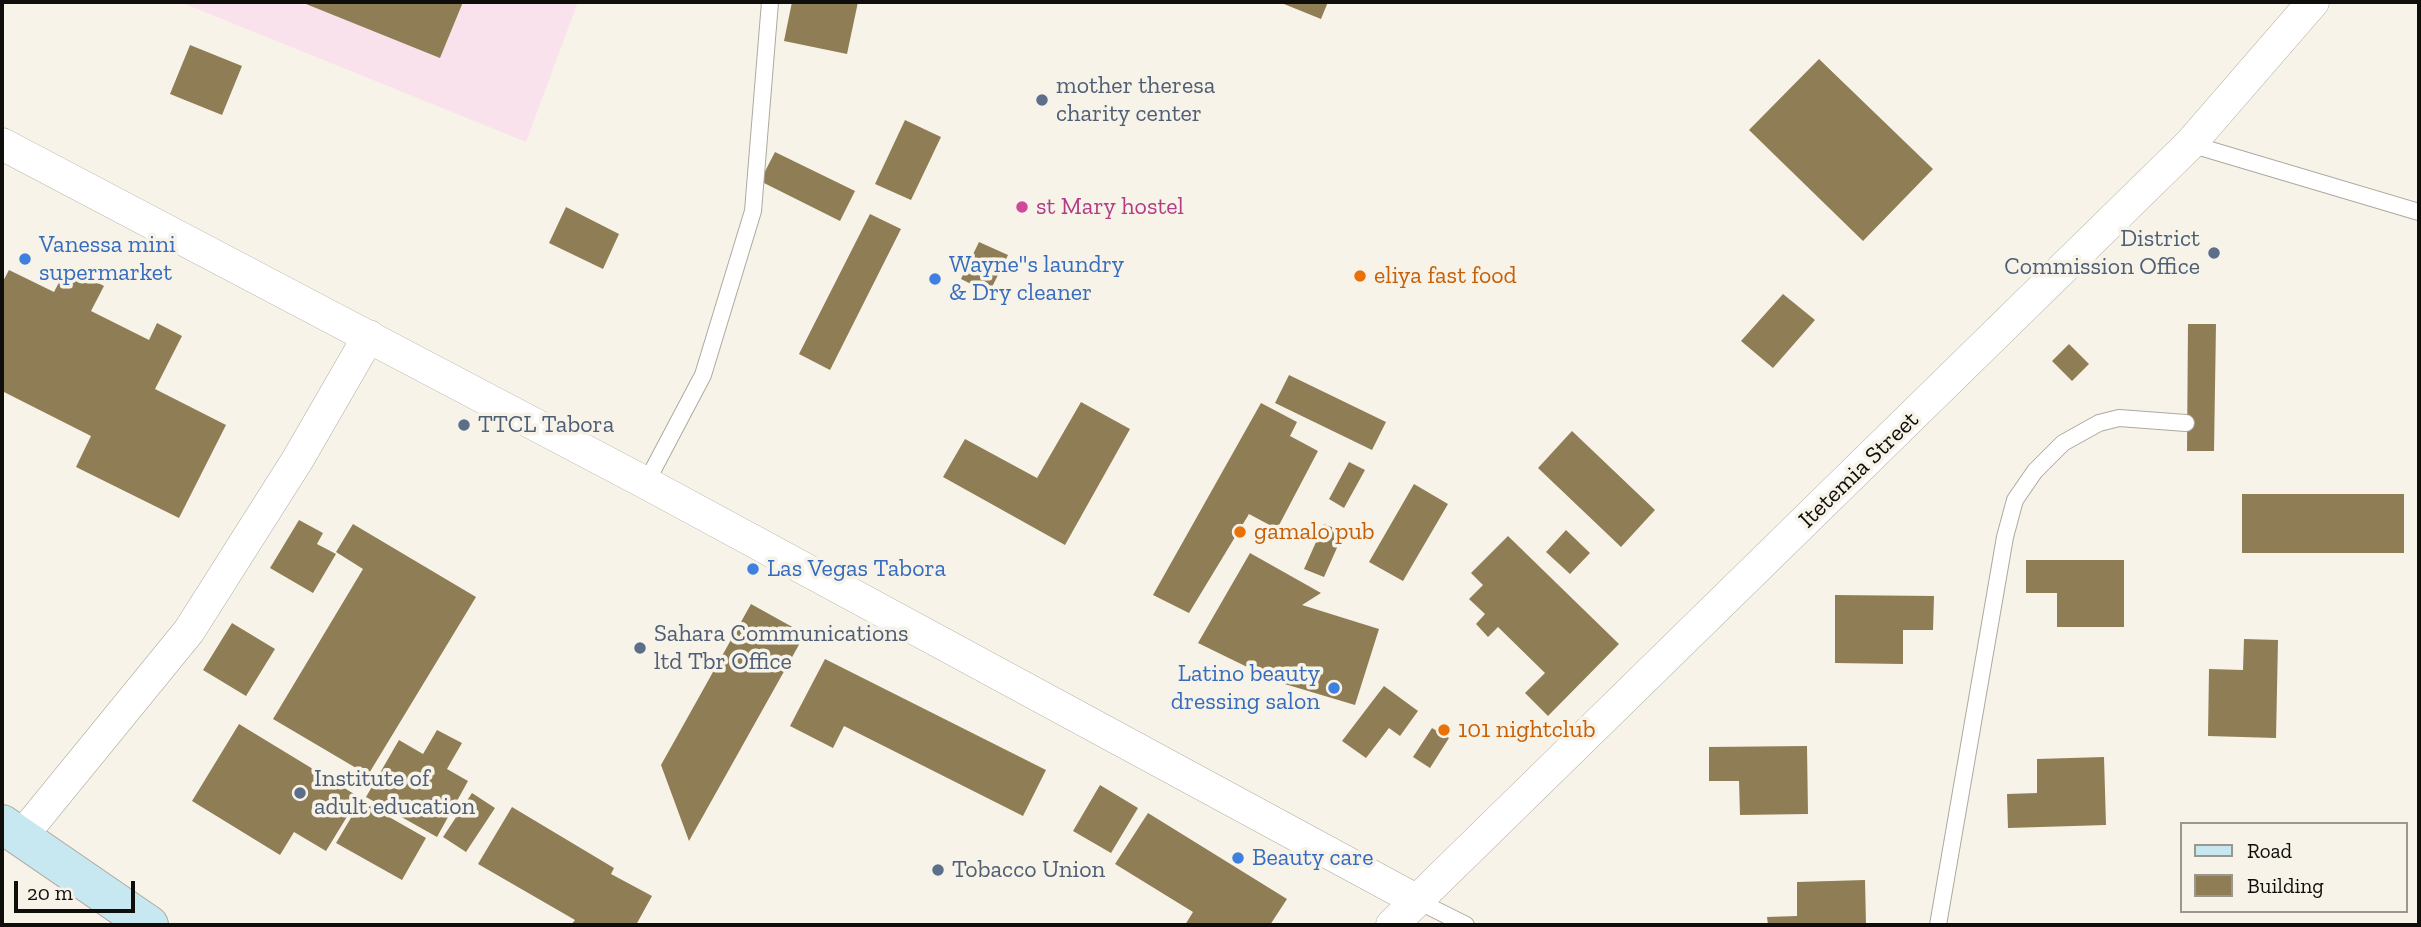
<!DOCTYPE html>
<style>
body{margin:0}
#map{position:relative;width:2421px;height:927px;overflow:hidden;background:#f8f3e8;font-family:"Zilla Slab",serif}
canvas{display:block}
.frame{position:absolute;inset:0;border:4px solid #0f0e0a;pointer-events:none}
.legend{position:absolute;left:2180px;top:822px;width:228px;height:91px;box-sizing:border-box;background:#f8f3e8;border:2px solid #9b978f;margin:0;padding:9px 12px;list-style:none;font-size:21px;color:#0f0e0a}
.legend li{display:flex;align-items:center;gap:14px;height:35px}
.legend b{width:35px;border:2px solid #9b978f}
.scale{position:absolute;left:14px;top:881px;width:121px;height:32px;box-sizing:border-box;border:4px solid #0f0e0a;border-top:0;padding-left:9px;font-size:21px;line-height:24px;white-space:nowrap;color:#0f0e0a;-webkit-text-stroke:5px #f8f3e8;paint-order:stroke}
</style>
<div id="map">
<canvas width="2421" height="927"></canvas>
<div class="frame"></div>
<ul class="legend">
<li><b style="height:9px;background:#c7e8f0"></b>Road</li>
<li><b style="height:19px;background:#8f7e55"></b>Building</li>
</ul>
<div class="scale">20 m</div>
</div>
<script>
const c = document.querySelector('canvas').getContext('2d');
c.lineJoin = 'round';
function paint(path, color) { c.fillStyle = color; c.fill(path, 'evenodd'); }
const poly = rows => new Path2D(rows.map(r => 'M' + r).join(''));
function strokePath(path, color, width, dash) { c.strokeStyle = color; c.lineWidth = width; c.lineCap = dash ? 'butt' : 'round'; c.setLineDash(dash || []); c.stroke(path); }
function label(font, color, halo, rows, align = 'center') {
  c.font = font + ' "Zilla Slab",serif'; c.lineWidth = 7; c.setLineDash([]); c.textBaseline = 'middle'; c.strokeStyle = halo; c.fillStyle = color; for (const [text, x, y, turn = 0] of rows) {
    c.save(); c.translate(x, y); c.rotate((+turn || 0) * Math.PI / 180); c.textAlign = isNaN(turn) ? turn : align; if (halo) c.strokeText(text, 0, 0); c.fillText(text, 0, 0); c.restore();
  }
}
paint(poly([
 [180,2,578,2,526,142]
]), '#fae2ec');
paint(poly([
 [301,2,463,2,440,58],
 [792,2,858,2,847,54,784,41],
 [1279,2,1328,2,1321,19],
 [190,45,242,66,222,115,170,94],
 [1819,59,1933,169,1863,241,1749,130],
 [905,120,941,137,911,200,875,184],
 [775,152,855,191,840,221,760,181],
 [566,207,619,234,603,269,549,243],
 [870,214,901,229,830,370,799,354],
 [979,242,1008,255,989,293,961,279],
 [67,267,104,286,91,311,149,340,157,323,182,336,155,389,226,425,179,518,76,467,91,436,2,391,2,283,9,270,54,292],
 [1783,294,1815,320,1773,368,1741,341],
 [2188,324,2216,324,2214,451,2187,451],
 [2069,344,2089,364,2072,381,2052,361],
 [1289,375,1386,422,1372,450,1275,403],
 [1081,402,1130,429,1065,545,943,477,965,439,1037,478],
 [1261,403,1297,422,1290,436,1318,451,1277,529,1249,514,1189,613,1153,595],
 [1572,431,1655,510,1621,547,1538,468],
 [1349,462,1365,470,1344,508,1329,499],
 [1414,484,1448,504,1403,581,1369,562],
 [2242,494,2404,494,2404,553,2242,553],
 [299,520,323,533,317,544,336,554,313,593,270,568],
 [353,524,476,597,368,775,273,719,363,569,336,552],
 [1324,524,1344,532,1324,577,1304,569],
 [1566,530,1590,553,1570,574,1546,552],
 [1508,536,1619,644,1548,716,1525,693,1545,673,1498,627,1488,637,1476,624,1485,614,1469,599,1483,585,1471,573],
 [1250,553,1321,593,1302,605,1379,629,1355,705,1278,682,1198,643],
 [2026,560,2124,560,2124,627,2057,627,2057,593,2026,593],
 [1835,595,1934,596,1933,630,1903,630,1903,664,1835,663],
 [751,604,805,634,689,841,661,765],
 [232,623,275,649,246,696,203,670],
 [2244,639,2278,640,2276,738,2208,736,2209,669,2243,670],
 [825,659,1046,770,1023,816,844,726,833,748,790,726],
 [1384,686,1418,711,1400,736,1389,728,1366,758,1342,741],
 [239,724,359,797,326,851,294,832,280,855,192,801],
 [1432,728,1449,738,1430,768,1413,757],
 [437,730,462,743,447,769,468,781,437,837,366,797,399,740,423,754],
 [1807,746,1808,814,1740,815,1739,781,1709,781,1709,747],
 [2104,757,2106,825,2008,828,2007,794,2037,793,2037,759],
 [1100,785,1138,808,1111,853,1073,831],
 [472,793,495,808,466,852,443,837],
 [361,801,426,838,402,880,336,843],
 [512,807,614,868,611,874,652,896,636,925,571,925,575,920,478,864],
 [1148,813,1287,899,1270,925,1185,925,1193,912,1115,864],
 [1865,880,1866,925,1768,925,1767,917,1797,916,1797,882]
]), '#8f7e55');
const lane = poly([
 [2190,144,2419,212],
 [646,483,703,375,753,211,770,2],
 [1416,900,1466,925],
 [1938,925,2005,537,2015,500,2035,471,2063,443,2099,423,2119,418,2186,423]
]);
const street = poly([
 [2,144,646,483,1416,900],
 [21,837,189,631,298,459,369,336],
 [1392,925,2190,144,2313,2]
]);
const secondary = poly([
 [2,824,149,925]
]);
strokePath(lane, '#ada99e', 18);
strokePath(street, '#ada99e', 33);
strokePath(secondary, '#ada99e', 40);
strokePath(lane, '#fff', 16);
strokePath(street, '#fff', 32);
strokePath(secondary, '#c7e8f0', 38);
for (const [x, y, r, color] of [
 [1042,100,7,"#5c6f8a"],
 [1022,207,7,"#d1479c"],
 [2214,253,7,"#5c6f8a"],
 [25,259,7,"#3f7fe0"],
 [1360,276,7,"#e8710a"],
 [935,279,7,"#3f7fe0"],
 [464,425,7,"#5c6f8a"],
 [1240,532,7,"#e8710a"],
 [753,569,7,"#3f7fe0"],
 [640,648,7,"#5c6f8a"],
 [1334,688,7,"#3f7fe0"],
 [1444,730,7,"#e8710a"],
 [300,793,7,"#5c6f8a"],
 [1238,858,7,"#3f7fe0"],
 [938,870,7,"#5c6f8a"]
]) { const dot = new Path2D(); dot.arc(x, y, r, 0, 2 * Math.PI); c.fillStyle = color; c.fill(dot); strokePath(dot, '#f8f3e8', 2.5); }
label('24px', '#4e5e75', '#f8f3e8', [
 ["mother theresa",1056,86],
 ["charity center",1056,114],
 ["District",2200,239,"right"],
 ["Commission Office",2200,267,"right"],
 ["TTCL Tabora",478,425],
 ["Sahara Communications",654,634],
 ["ltd Tbr Office",654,662],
 ["Institute of",314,779],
 ["adult education",314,807],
 ["Tobacco Union",952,870]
], 'left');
label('24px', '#b23c85', '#f8f3e8', [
 ["st Mary hostel",1036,207]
], 'left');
label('24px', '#366cbe', '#f8f3e8', [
 ["Vanessa mini",39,245],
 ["supermarket",39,273],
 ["Wayne\"s laundry",949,265],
 ["& Dry cleaner",949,293],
 ["Las Vegas Tabora",767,569],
 ["Latino beauty",1320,674,"right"],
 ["dressing salon",1320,702,"right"],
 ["Beauty care",1252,858]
], 'left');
label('24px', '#c56008', '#f8f3e8', [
 ["eliya fast food",1374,276],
 ["gamalo pub",1254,532],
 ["101 nightclub",1458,730]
], 'left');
label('24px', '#0f0e0a', '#f8f3e8', [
 ["Itetemia Street",1859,470,-44]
]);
</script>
